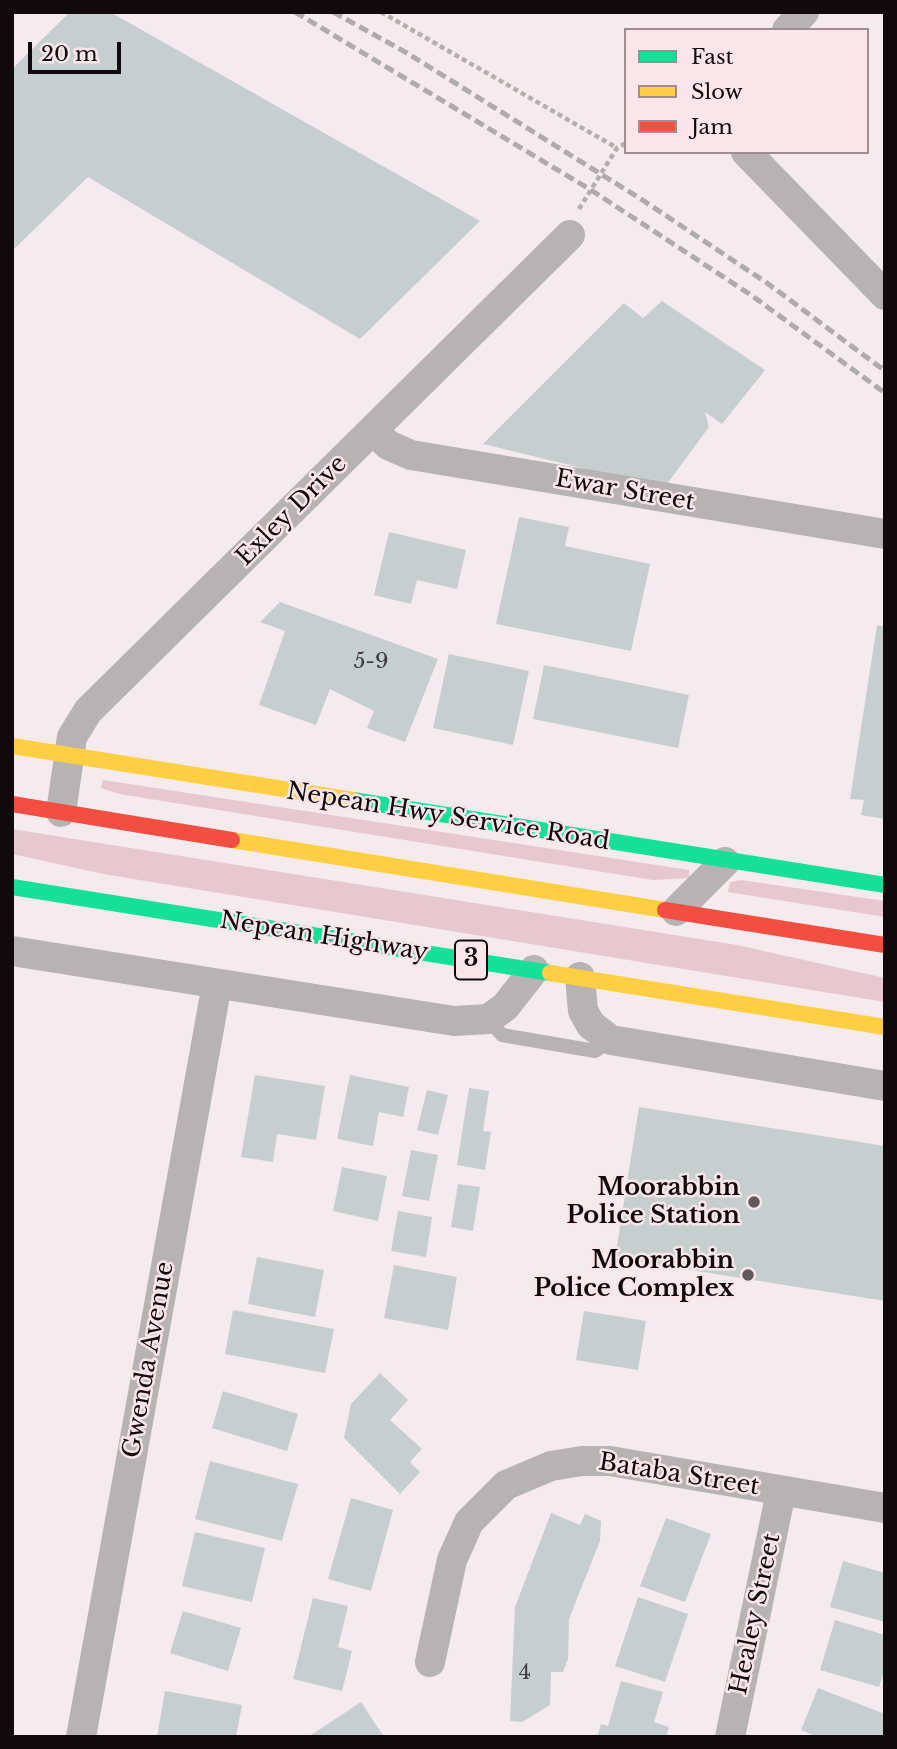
<!DOCTYPE html>
<style>
body{margin:0}
#map{position:relative;width:897px;height:1749px;overflow:hidden;background:#f5eaed;font-family:"Libre Baskerville",serif}
canvas{display:block}
.frame{position:absolute;inset:0;border:14px solid #110a0c;pointer-events:none}
.legend{position:absolute;left:624px;top:28px;width:245px;height:126px;box-sizing:border-box;background:#fae5ea;border:2px solid #9d8d91;margin:0;padding:9px 12px;list-style:none;font-size:21px;color:#110a0c}
.legend li{display:flex;align-items:center;gap:14px;height:35px}
.legend b{width:35px;border:2px solid #9d8d91}
.scale{position:absolute;left:28px;top:42px;width:93px;height:32px;box-sizing:border-box;border:4px solid #110a0c;border-top:0;padding-left:9px;font-size:21px;line-height:24px;white-space:nowrap;color:#110a0c;-webkit-text-stroke:5px #fae5ea;paint-order:stroke}
</style>
<div id="map">
<canvas width="897" height="1749"></canvas>
<div class="frame"></div>
<ul class="legend">
<li><b style="height:9px;background:#16e098"></b>Fast</li>
<li><b style="height:9px;background:#ffcf43"></b>Slow</li>
<li><b style="height:9px;background:#f24e42"></b>Jam</li>
</ul>
<div class="scale">20 m</div>
</div>
<script>
const c = document.querySelector('canvas').getContext('2d');
c.lineJoin = 'round';
function paint(path, color) { c.fillStyle = color; c.fill(path, 'evenodd'); }
const poly = rows => new Path2D(rows.map(r => 'M' + r).join(''));
function strokePath(path, color, width, dash) { c.strokeStyle = color; c.lineWidth = width; c.lineCap = dash ? 'butt' : 'round'; c.setLineDash(dash || []); c.stroke(path); }
function label(font, color, halo, rows, align = 'center') {
  c.font = font + ' "Libre Baskerville",serif'; c.lineWidth = 5; c.setLineDash([]); c.textBaseline = 'middle'; c.strokeStyle = halo; c.fillStyle = color; for (const [text, x, y, turn = 0] of rows) {
    c.save(); c.translate(x, y); c.rotate((+turn || 0) * Math.PI / 180); c.textAlign = isNaN(turn) ? turn : align; if (halo) c.strokeText(text, 0, 0); c.fillText(text, 0, 0); c.restore();
  }
}
paint(poly([
 [103,780,689,870,689,878,653,880,119,794,101,788],
 [12,829,737,945,885,978,885,1002,103,874,12,854],
 [741,880,885,901,885,917,728,892,730,882]
]), '#e7c8d0');
paint(poly([
 [70,12,110,12,480,221,360,339,88,177,12,251,12,69],
 [662,301,765,370,722,424,705,412,709,427,664,488,483,444,624,303,643,318],
 [519,517,569,527,565,546,650,564,631,651,496,624],
 [389,532,466,550,457,589,417,580,411,604,374,595],
 [280,602,438,659,405,742,367,728,374,711,330,689,316,725,259,705,285,631,260,622],
 [877,625,885,627,885,819,861,815,864,800,850,799],
 [449,654,529,671,513,745,433,728],
 [544,665,689,695,678,748,533,719],
 [255,1075,325,1086,316,1140,277,1134,273,1162,241,1157],
 [350,1075,409,1087,403,1117,379,1112,373,1146,337,1139],
 [469,1088,489,1091,483,1131,491,1132,485,1170,457,1165],
 [427,1090,448,1095,438,1135,417,1130],
 [639,1107,885,1146,885,1301,615,1258],
 [411,1150,438,1155,429,1201,402,1196],
 [342,1167,387,1176,378,1221,333,1211],
 [458,1184,480,1187,473,1231,451,1227],
 [398,1211,432,1217,426,1257,391,1251],
 [257,1257,324,1270,315,1317,248,1304],
 [394,1265,457,1277,448,1330,384,1318],
 [233,1310,334,1329,325,1373,225,1354],
 [584,1311,646,1321,638,1370,576,1360],
 [380,1373,408,1400,390,1420,422,1449,410,1462,420,1472,400,1494,344,1438,351,1404],
 [223,1391,298,1414,287,1451,212,1428],
 [210,1461,298,1484,282,1541,195,1519],
 [351,1498,393,1510,371,1591,328,1579],
 [551,1513,580,1525,585,1514,601,1521,600,1541,569,1619,568,1659,563,1672,551,1672,550,1705,522,1722,510,1721,515,1607],
 [666,1518,711,1534,685,1602,640,1586],
 [195,1532,265,1548,252,1602,182,1586],
 [843,1561,885,1573,885,1622,830,1607],
 [638,1597,688,1614,665,1682,615,1666],
 [313,1598,348,1606,338,1647,352,1651,342,1691,293,1679],
 [183,1611,241,1628,228,1671,170,1653],
 [835,1620,885,1635,885,1669,879,1687,820,1670],
 [621,1681,663,1692,654,1722,669,1727,666,1737,597,1737,601,1724,608,1726],
 [818,1688,885,1714,885,1737,818,1737,801,1730],
 [165,1691,242,1705,236,1737,157,1737],
 [361,1702,384,1737,308,1737]
]), '#c7cfce');
strokePath(poly([
 [381,12,617,148],
 [579,209,617,148,626,143]
]), '#b4aeaf', 4.5, [5, 3.5]);
strokePath(poly([
 [488,1019,502,1035,595,1051,611,1040]
]), '#b7b2b3', 14);
strokePath(poly([
 [787,30,804,12],
 [746,152,885,295],
 [373,430,388,445,411,455,885,534],
 [61,812,72,737,88,711,570,235],
 [676,911,725,862],
 [12,951,454,1021,488,1019,505,1007,534,970],
 [580,977,583,1011,591,1025,611,1040,885,1086],
 [430,1662,452,1560,469,1522,506,1485,551,1466,582,1461,610,1461,885,1508],
 [81,1737,217,984],
 [730,1737,781,1492]
]), '#b7b2b3', 30);
strokePath(poly([
 [353,800,885,885],
 [12,887,550,973]
]), '#16e098', 16);
strokePath(poly([
 [12,746,353,800],
 [232,840,665,910],
 [550,973,885,1027]
]), '#ffcf43', 16);
strokePath(poly([
 [12,804,232,840],
 [665,910,885,945]
]), '#f24e42', 16);
strokePath(poly([
 [295,12,591,190,751,295,885,393],
 [333,12,407,53,644,201,767,283,885,371]
]), '#b1aaac', 5, [10, 5]);
for (const [x, y, r, color] of [
 [754,1202,7,"#61585b"],
 [748,1275,7,"#61585b"]
]) { const dot = new Path2D(); dot.arc(x, y, r, 0, 2 * Math.PI); c.fillStyle = color; c.fill(dot); strokePath(dot, '#fae5ea', 2.5); }
label('21px', '#3e3b3c', null, [
 ["5-9",371,662],
 ["4",525,1673]
]);
for (const [x, y, w] of [
 [471,960,32]
]) { const box = new Path2D(); box.roundRect(x - w / 2, y - 19.5, w, 39, 5); c.fillStyle = '#fae5ea'; c.fill(box); strokePath(box, '#110a0c', 2); }
label('bold 23px', '#110a0c', null, [
 ["3",471,960]
]);
label('24px', '#110a0c', '#fae5ea', [
 ["Ewar Street",625,491,10],
 ["Exley Drive",292,511,-45],
 ["Nepean Hwy Service Road",448,817,9],
 ["Nepean Highway",324,937,9],
 ["Gwenda Avenue",149,1360,-80],
 ["Bataba Street",679,1475,9],
 ["Healey Street",756,1614,-78]
]);
label('bold 24px', '#110a0c', '#fae5ea', [
 ["Moorabbin",740,1188],
 ["Police Station",740,1216],
 ["Moorabbin",734,1261],
 ["Police Complex",734,1289]
], 'right');
</script>
